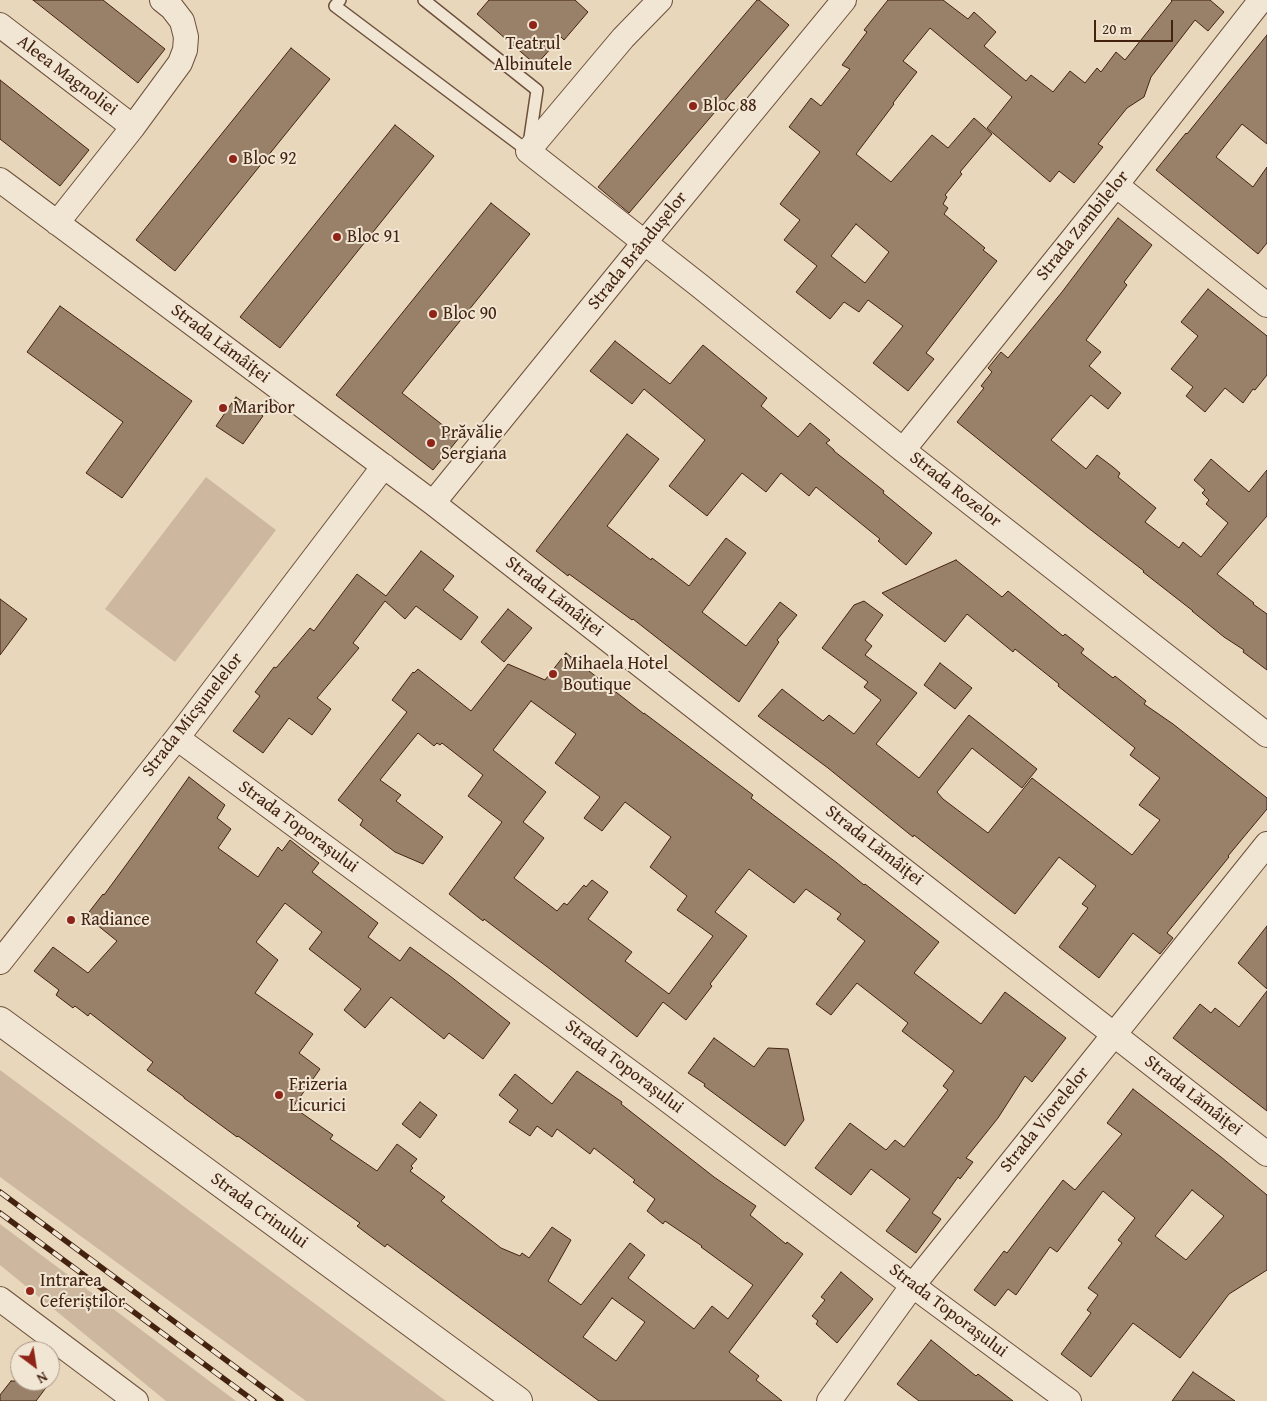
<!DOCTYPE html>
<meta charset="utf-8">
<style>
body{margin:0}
#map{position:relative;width:1267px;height:1401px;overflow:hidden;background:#e9d7bc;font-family:"Gentium Book Plus",serif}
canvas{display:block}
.north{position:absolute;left:10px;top:1341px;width:50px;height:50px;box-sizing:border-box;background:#f1e5d3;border:1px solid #ab9785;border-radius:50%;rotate:149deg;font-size:14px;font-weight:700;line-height:20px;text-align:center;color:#432310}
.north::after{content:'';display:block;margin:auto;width:18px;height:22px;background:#8f2418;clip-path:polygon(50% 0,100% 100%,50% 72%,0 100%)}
.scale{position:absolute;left:1094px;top:20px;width:79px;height:22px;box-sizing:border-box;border:2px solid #432310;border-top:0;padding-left:6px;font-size:15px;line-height:18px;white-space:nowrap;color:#432310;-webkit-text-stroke:4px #f1e5d3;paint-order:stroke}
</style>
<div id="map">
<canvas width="1267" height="1401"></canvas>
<div class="north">N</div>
<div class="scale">20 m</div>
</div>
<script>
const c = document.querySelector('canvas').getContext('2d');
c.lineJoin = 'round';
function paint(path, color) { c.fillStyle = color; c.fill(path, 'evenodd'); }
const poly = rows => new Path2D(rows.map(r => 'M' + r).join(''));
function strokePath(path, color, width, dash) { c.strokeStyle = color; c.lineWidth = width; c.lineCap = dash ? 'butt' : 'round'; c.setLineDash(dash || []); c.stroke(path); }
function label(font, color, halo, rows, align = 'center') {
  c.font = font + ' "Gentium Book Plus",serif'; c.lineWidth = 4; c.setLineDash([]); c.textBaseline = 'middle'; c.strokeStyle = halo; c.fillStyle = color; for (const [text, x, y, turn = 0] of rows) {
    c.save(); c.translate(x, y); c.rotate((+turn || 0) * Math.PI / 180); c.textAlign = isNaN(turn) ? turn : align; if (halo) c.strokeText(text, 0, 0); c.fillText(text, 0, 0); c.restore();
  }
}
paint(poly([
 [206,477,276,530,175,662,105,609],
 [0,1070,446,1401,306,1401,0,1177],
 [0,1224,236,1401,166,1401,0,1265]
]), '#cdb89f');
const building = poly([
 [33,0,103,0,165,49,138,83,33,0],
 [489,0,575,0,588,12,564,40,561,37,536,65,477,14,489,0],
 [757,0,759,0,789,25,629,213,598,187,757,0],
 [888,0,943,0,968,19,974,12,996,32,984,46,1026,81,1031,75,1053,92,1070,71,1085,83,1097,68,1101,72,1116,52,1125,60,1172,1,1171,0,1210,0,1224,12,1208,31,1195,20,1151,77,1144,97,1127,108,1098,144,1103,147,1074,183,1059,171,1050,182,987,128,1012,97,930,28,903,61,917,72,893,103,894,104,856,154,891,182,932,135,948,148,974,118,992,134,960,172,962,174,945,195,947,197,943,204,948,208,944,214,985,248,983,250,997,261,926,353,934,359,908,391,873,363,903,326,868,300,859,312,844,302,830,319,796,292,817,266,784,240,800,220,780,204,820,152,789,127,811,98,821,106,850,69,842,65,867,32,864,30,888,0],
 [856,224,889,252,865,283,831,256,856,224],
 [1267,35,1267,144,1242,124,1216,157,1253,187,1267,167,1267,243,1258,254,1156,170,1186,133,1187,134,1267,35],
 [291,48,330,79,175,271,136,240,291,48],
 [0,80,89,150,60,186,0,139,0,80],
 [395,125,434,156,280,348,240,317,395,125],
 [491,203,530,234,402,393,459,438,433,470,336,395,491,203],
 [1118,218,1152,245,1124,282,1127,285,1086,340,1101,352,1089,366,1121,393,1108,409,1091,395,1051,440,1086,469,1097,455,1113,467,1120,473,1118,477,1156,508,1145,522,1179,548,1183,542,1201,557,1228,523,1206,504,1209,500,1202,493,1205,490,1194,480,1211,459,1249,492,1267,470,1267,516,1217,574,1254,603,1253,604,1267,614,1267,670,1243,652,1244,650,1224,637,1192,611,1193,611,1143,572,1144,571,1087,527,957,422,984,388,981,386,992,372,988,368,1001,352,1008,358,1062,292,1118,218],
 [1208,289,1267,336,1267,375,1255,390,1253,389,1243,403,1225,388,1205,412,1186,396,1193,387,1171,369,1198,336,1181,322,1208,289],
 [60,306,192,401,122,498,86,473,123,422,27,352,60,306],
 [615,341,670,384,703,345,767,398,761,406,798,437,810,423,830,440,826,443,834,450,834,451,884,491,883,493,932,533,906,565,878,541,880,539,816,487,809,496,781,473,766,492,742,473,707,516,669,486,705,440,644,389,632,404,590,371,615,341],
 [236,397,263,416,243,444,216,426,236,397],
 [627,434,659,459,607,526,651,560,652,558,689,586,726,538,746,553,702,612,746,646,780,602,797,615,777,640,779,642,739,702,633,619,632,620,569,574,568,576,536,551,627,434],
 [421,551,454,576,443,590,478,617,461,640,416,606,405,619,385,601,353,643,359,648,317,698,331,709,312,735,289,718,263,753,233,731,260,696,255,692,274,667,276,668,310,628,314,631,357,574,386,596,421,551],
 [956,560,1002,597,1008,591,1063,636,1065,634,1084,649,1081,653,1113,678,1115,676,1146,701,1144,704,1173,724,1267,798,1267,809,1228,856,1229,857,1167,933,1173,938,1160,954,1133,933,1099,978,1059,947,1088,908,1082,904,1096,886,1059,857,1015,914,914,835,913,837,828,768,758,716,782,689,823,721,829,715,854,734,881,700,864,687,868,682,822,648,854,605,864,601,883,615,865,640,872,646,865,655,917,693,876,744,919,778,969,715,1037,769,1022,788,972,748,937,792,943,799,988,833,1032,778,1132,855,1160,820,1139,805,1160,778,1130,755,1135,748,1058,686,1059,684,1015,649,1013,652,967,614,945,642,882,593,956,560],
 [0,599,27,619,0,655,0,599],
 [508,609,532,628,504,662,481,642,508,609],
 [566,653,644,714,644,713,753,795,751,798,837,863,864,885,865,884,939,942,914,973,981,1024,1005,992,1066,1038,1032,1082,1025,1076,998,1118,966,1158,973,1162,960,1179,958,1177,932,1213,941,1219,916,1253,886,1231,910,1199,871,1169,851,1195,815,1168,850,1123,886,1150,895,1140,904,1147,948,1090,943,1086,954,1071,902,1031,908,1023,857,983,831,1015,816,1004,865,941,837,919,841,914,806,889,794,903,749,869,715,912,747,936,710,984,712,986,686,1020,663,1002,637,1037,550,969,484,919,483,921,449,894,502,822,468,796,483,775,442,743,440,745,437,743,434,746,418,733,380,780,401,795,396,801,443,837,423,864,395,852,360,825,363,820,338,800,407,712,392,700,413,672,414,673,418,669,471,711,508,664,545,680,566,653],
 [531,701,576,734,555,763,600,797,584,818,602,831,625,802,671,837,650,867,687,896,677,910,713,936,669,994,625,961,632,952,588,919,608,892,592,880,586,887,584,885,567,905,564,903,557,911,514,878,544,838,523,822,546,792,493,750,531,701],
 [940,663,972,688,955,709,924,685,940,663],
 [189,777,225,805,217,818,231,829,218,848,258,877,278,847,282,851,290,840,319,863,312,872,378,923,368,937,400,961,410,947,450,976,510,1023,483,1059,449,1033,444,1039,391,997,365,1028,344,1010,361,989,309,949,322,932,285,903,256,942,278,960,255,993,313,1034,299,1053,320,1069,293,1107,333,1135,330,1139,377,1171,397,1144,417,1159,411,1166,413,1168,410,1171,445,1197,441,1201,501,1248,520,1256,522,1253,529,1258,552,1227,571,1240,548,1281,581,1305,630,1243,645,1255,628,1278,694,1329,712,1306,728,1319,753,1285,701,1247,702,1246,665,1221,663,1224,647,1211,655,1199,633,1182,635,1180,594,1148,590,1154,557,1129,552,1137,537,1126,530,1136,509,1122,518,1110,499,1095,515,1074,552,1104,577,1071,622,1102,621,1104,714,1177,756,1206,750,1215,786,1244,787,1242,803,1254,729,1352,759,1376,756,1380,782,1401,599,1401,387,1244,385,1247,357,1226,360,1223,315,1191,238,1136,237,1137,184,1098,184,1097,147,1070,153,1062,90,1013,88,1016,75,1006,73,1008,56,995,59,990,34,971,53,947,88,973,117,941,86,916,103,894,104,895,140,846,189,777],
 [612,1298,645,1322,616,1361,583,1337,612,1298],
 [1267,926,1267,989,1238,963,1267,926],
 [1267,991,1267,1111,1173,1038,1200,1004,1211,1013,1215,1008,1239,1027,1267,991],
 [714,1038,754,1067,768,1048,788,1049,804,1120,785,1146,704,1086,705,1084,688,1073,714,1038],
 [1133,1089,1221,1157,1267,1195,1267,1270,1229,1294,1180,1358,1133,1323,1091,1377,1061,1354,1091,1313,1087,1310,1098,1295,1088,1288,1122,1243,1118,1240,1135,1218,1103,1191,1058,1251,1057,1252,1050,1247,1016,1295,1008,1289,995,1306,974,1290,1004,1251,1007,1253,1063,1180,1075,1190,1122,1134,1107,1123,1133,1089],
 [1192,1190,1224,1216,1186,1260,1155,1236,1192,1190],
 [420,1102,437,1115,420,1138,402,1124,420,1102],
 [841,1272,873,1299,837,1343,816,1324,818,1321,812,1316,825,1300,821,1297,841,1272],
 [931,1340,976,1376,978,1374,1013,1401,919,1401,897,1384,931,1340],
 [1193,1372,1235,1401,1172,1401,1193,1372],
 [11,1381,51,1381,36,1401,0,1401,0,1395,11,1381]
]);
paint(building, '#998169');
strokePath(building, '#432310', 1);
const service = poly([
 [340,0,335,6,528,151,537,90,424,0]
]);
const minor = poly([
 [660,0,623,38,528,151,700,286,903,450,1267,735],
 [0,25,133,127],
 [0,180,433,503,1267,1154],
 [1116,185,1267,305],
 [57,223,133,127,180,63,185,50,186,37,182,21,172,8,162,0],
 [903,450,1116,185,1261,0],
 [433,503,644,243,844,0],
 [177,738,657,1092,928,1297,1069,1401],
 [0,962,177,738,384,466],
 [0,1299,136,1401],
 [829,1401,913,1285,1267,844]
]);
const tertiary = poly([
 [0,1021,518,1401]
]);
strokePath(service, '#6c503b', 14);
strokePath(minor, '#6c503b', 26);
strokePath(tertiary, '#6c503b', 30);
strokePath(service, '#f1e5d3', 11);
strokePath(minor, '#f1e5d3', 24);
strokePath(tertiary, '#f1e5d3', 28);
const rail = poly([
 [0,1192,281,1401],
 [0,1213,254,1401]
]);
strokePath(rail, '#432310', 5.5);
strokePath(rail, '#f1e5d3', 4, [11]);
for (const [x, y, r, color] of [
 [533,25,5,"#8f2418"],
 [693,106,5,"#8f2418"],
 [233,159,5,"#8f2418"],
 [337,237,5,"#8f2418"],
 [433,314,5,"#8f2418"],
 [223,408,5,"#8f2418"],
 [431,443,5,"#8f2418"],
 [553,674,5,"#8f2418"],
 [71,920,5,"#8f2418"],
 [279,1095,5,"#8f2418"],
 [30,1291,5,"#8f2418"]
]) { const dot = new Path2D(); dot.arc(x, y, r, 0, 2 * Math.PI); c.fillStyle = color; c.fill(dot); strokePath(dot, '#f1e5d3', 2); }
label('18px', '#432310', '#f1e5d3', [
 ["Teatrul",533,44,"center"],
 ["Albinutele",533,65,"center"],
 ["Bloc 88",703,106],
 ["Bloc 92",243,159],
 ["Bloc 91",347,237],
 ["Bloc 90",443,314],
 ["Maribor",233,408],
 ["Prăvălie",441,433],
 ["Sergiana",441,454],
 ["Mihaela Hotel",563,664],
 ["Boutique",563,685],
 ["Radiance",81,920],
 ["Frizeria",289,1085],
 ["Licurici",289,1106],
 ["Intrarea",40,1281],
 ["Ceferiștilor",40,1302]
], 'left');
label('18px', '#432310', '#f1e5d3', [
 ["Aleea Magnoliei",67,76,37],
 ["Strada Zambilelor",1083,226,-51],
 ["Strada Brândușelor",638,251,-51],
 ["Strada Lămâiței",220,344,37],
 ["Strada Rozelor",955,490,38],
 ["Strada Lămâiței",554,597,38],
 ["Strada Micșunelelor",193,715,-52],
 ["Strada Toporașului",298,827,36],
 ["Strada Lămâiței",874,846,38],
 ["Strada Toporașului",624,1067,37],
 ["Strada Lămâiței",1193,1096,38],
 ["Strada Viorelelor",1045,1120,-51],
 ["Strada Crinului",259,1211,36],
 ["Strada Toporașului",948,1311,37]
]);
</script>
